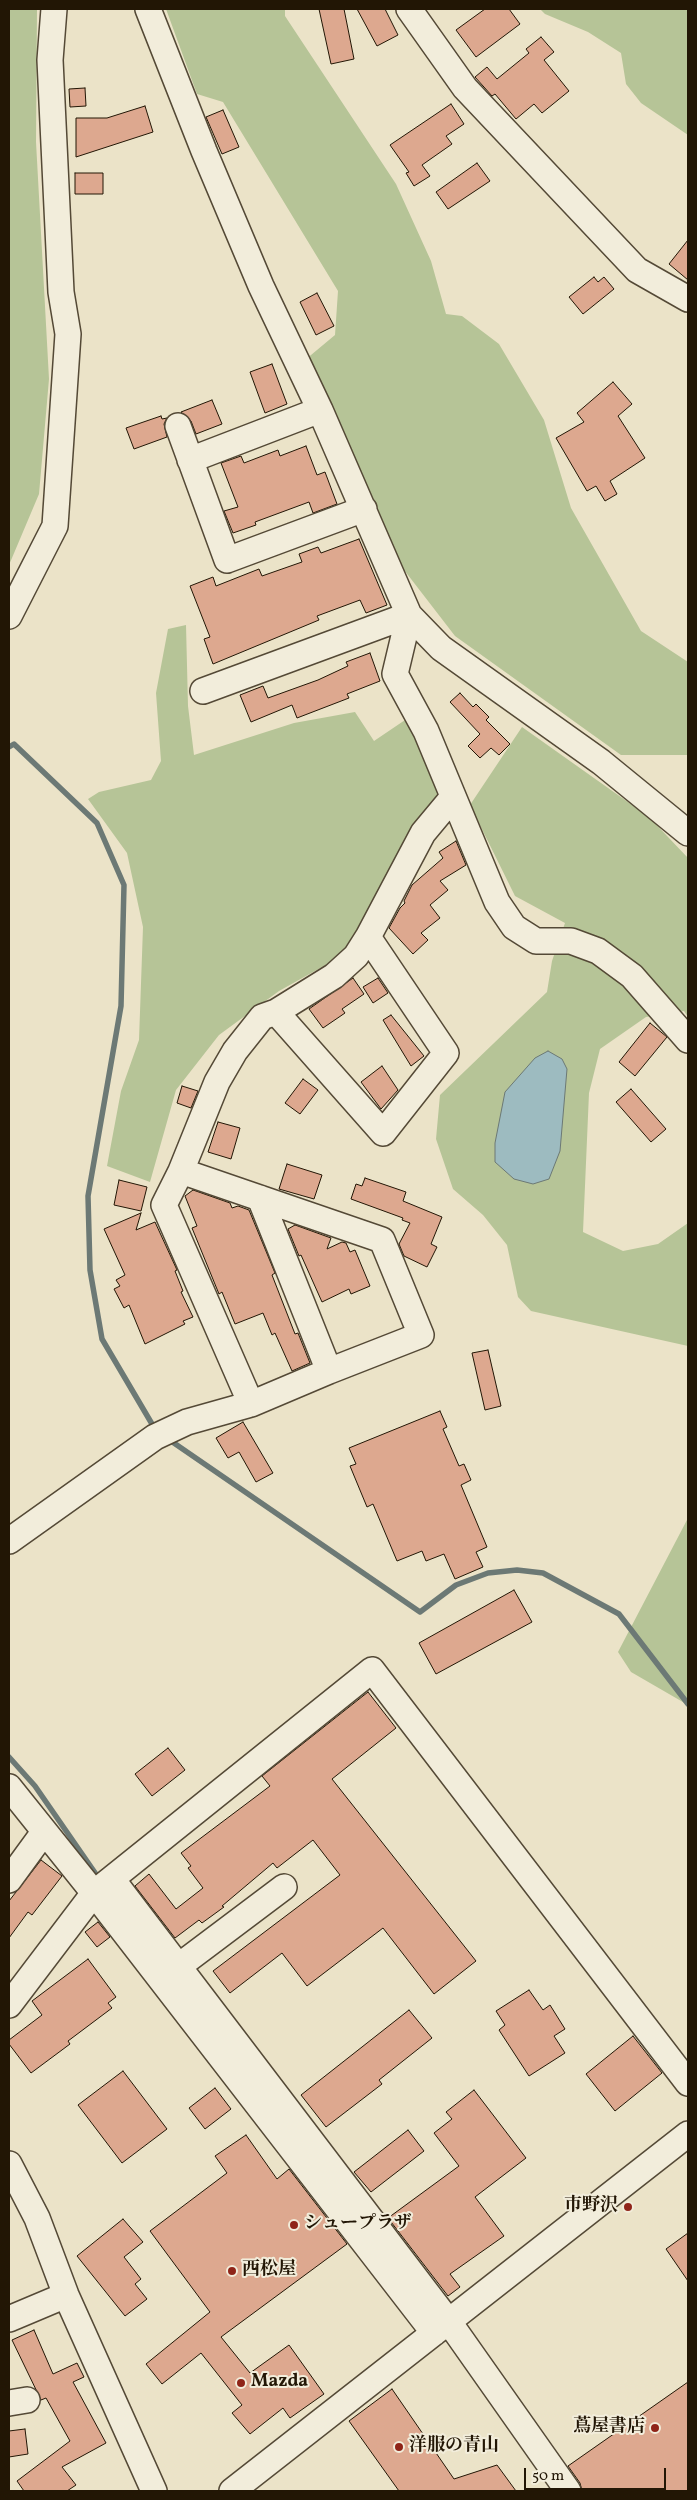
<!DOCTYPE html>
<meta charset="utf-8">
<style>
body{margin:0}
#map{position:relative;width:697px;height:2500px;overflow:hidden;background:#ebe3c8;font-family:Vollkorn,serif}
canvas{display:block}
.frame{position:absolute;inset:0;border:10px solid #221605;pointer-events:none}
.scale{position:absolute;left:524px;top:2468px;width:142px;height:22px;box-sizing:border-box;border:2px solid #221605;border-top:0;padding-left:6px;font-size:15px;line-height:18px;white-space:nowrap;color:#221605;-webkit-text-stroke:4px #f2eddb;paint-order:stroke}
</style>
<div id="map">
<canvas width="697" height="2500"></canvas>
<div class="frame"></div>
<div class="scale">50 m</div>
</div>
<script>
const c = document.querySelector('canvas').getContext('2d');
c.lineJoin = 'round';
function paint(path, color) { c.fillStyle = color; c.fill(path, 'evenodd'); }
const poly = rows => new Path2D(rows.map(r => 'M' + r).join(''));
function strokePath(path, color, width, dash) { c.strokeStyle = color; c.lineWidth = width; c.lineCap = dash ? 'butt' : 'round'; c.setLineDash(dash || []); c.stroke(path); }
function label(font, color, halo, rows, align = 'center') {
  c.font = font + ' Vollkorn,"Noto Serif JP",serif'; c.lineWidth = 4; c.setLineDash([]); c.textBaseline = 'middle'; c.strokeStyle = halo; c.fillStyle = color; for (const [text, x, y, turn = 0] of rows) {
    c.save(); c.translate(x, y); c.rotate((+turn || 0) * Math.PI / 180); c.textAlign = isNaN(turn) ? turn : align; if (halo) c.strokeText(text, 0, 0); c.fillText(text, 0, 0); c.restore();
  }
}
paint(poly([
 [9,9,37,9,36,142,49,379,39,494,9,565],
 [166,9,285,9,285,16,396,184,431,261,446,314,462,316,499,344,544,420,571,508,641,631,688,662,688,755,621,755,455,636,391,553,305,360,335,335,338,291,223,102,197,94],
 [540,9,688,9,688,135,641,103,626,84,621,53,588,32,545,14],
 [186,625,188,706,194,755,294,723,355,712,374,741,408,718,440,792,340,957,279,991,219,1035,176,1090,150,1182,107,1166,121,1091,139,1040,143,927,127,853,88,799,99,792,151,780,161,761,156,693,168,629],
 [522,727,649,817,688,858,688,1017,684,1011,646,1017,600,1049,589,1093,583,1232,623,1251,658,1244,688,1223,688,1346,531,1311,518,1297,507,1245,483,1215,453,1189,436,1139,440,1095,547,992,552,961,565,923,515,896,470,805],
 [688,1518,688,1705,631,1672,618,1652]
]), '#b6c497');
const water = poly([
 [548,1051,562,1059,567,1069,560,1151,549,1179,533,1184,514,1179,495,1162,495,1143,505,1092,535,1058,548,1051]
]);
paint(water, '#9dbbc0');
strokePath(water, '#6c7975', 1);
strokePath(poly([
 [9,747,14,744,97,823,124,885,121,1006,88,1196,90,1270,102,1339,152,1424],
 [171,1441,420,1612,456,1585,488,1573,517,1570,543,1573,619,1614,688,1704],
 [9,1757,35,1786,100,1880]
]), '#6c7975', 5.5);
const building = poly([
 [319,9,344,9,354,59,331,64,319,9],
 [357,9,385,9,398,35,377,46,357,9],
 [485,9,509,9,520,24,476,57,456,30,485,9],
 [541,37,554,52,544,60,569,91,542,113,534,104,516,119,495,94,492,96,475,77,487,67,497,79,529,53,526,49,541,37],
 [85,88,86,106,70,107,69,89,85,88],
 [451,104,464,124,446,136,452,144,422,165,430,176,414,186,406,173,409,172,390,145,451,104],
 [145,106,153,132,76,157,76,118,107,118,145,106],
 [223,110,239,147,222,154,206,117,223,110],
 [477,163,490,181,448,209,436,192,477,163],
 [75,173,103,173,103,194,75,194,75,173],
 [688,240,688,280,669,264,688,240],
 [594,277,598,282,604,277,614,289,583,314,569,297,594,277],
 [317,293,334,326,316,335,300,302,317,293],
 [272,364,287,404,265,413,250,372,272,364],
 [613,382,632,404,618,416,645,458,610,481,617,494,605,501,596,486,587,491,556,438,584,422,577,413,613,382],
 [212,400,222,424,196,434,191,421,181,412,212,400],
 [161,416,162,419,167,418,164,424,167,437,134,449,126,428,161,416],
 [306,446,317,475,325,472,337,504,313,513,309,502,255,522,256,525,233,533,224,511,238,507,221,463,241,456,244,463,278,450,280,456,306,446],
 [359,539,387,605,366,613,360,600,317,616,319,620,213,664,204,639,210,637,190,586,213,577,216,586,259,569,262,576,302,562,299,554,318,547,321,553,359,539],
 [370,653,380,681,347,694,349,698,297,718,292,705,251,722,240,695,263,686,268,698,318,680,348,666,346,662,370,653],
 [460,693,473,707,476,704,489,717,486,720,510,744,499,755,491,748,480,758,468,746,480,734,450,702,460,693],
 [456,841,466,865,440,881,448,890,430,905,440,918,421,933,428,940,413,954,389,928,400,908,405,903,404,901,412,885,443,858,439,852,456,841],
 [353,978,364,994,342,1009,345,1013,323,1028,309,1009,353,978],
 [378,978,388,993,373,1003,363,987,378,978],
 [391,1015,424,1056,411,1066,383,1020,391,1015],
 [650,1023,667,1037,635,1076,619,1062,650,1023],
 [382,1066,398,1090,381,1109,361,1082,382,1066],
 [303,1079,318,1090,300,1114,285,1103,303,1079],
 [182,1086,198,1091,191,1108,177,1103,182,1086],
 [631,1089,666,1129,651,1142,616,1102,631,1089],
 [218,1122,240,1128,231,1159,208,1152,218,1122],
 [287,1164,322,1175,314,1199,279,1189,287,1164],
 [365,1178,406,1192,403,1201,442,1217,431,1244,437,1247,427,1267,404,1256,399,1244,410,1223,402,1220,403,1218,351,1199,356,1184,362,1186,365,1178],
 [119,1180,147,1187,141,1211,114,1205,119,1180],
 [193,1190,230,1203,232,1208,238,1206,249,1210,275,1273,272,1275,295,1334,298,1333,310,1363,292,1371,275,1333,272,1335,263,1313,235,1324,222,1292,219,1294,192,1228,197,1226,185,1196,193,1190],
 [141,1213,136,1230,155,1222,177,1270,175,1271,183,1291,181,1292,193,1317,183,1321,185,1324,145,1344,129,1305,124,1308,114,1289,120,1286,116,1280,125,1275,104,1229,141,1213],
 [295,1225,331,1238,327,1249,342,1242,346,1243,350,1252,355,1250,370,1286,351,1294,349,1289,322,1302,301,1255,299,1256,288,1229,295,1225],
 [488,1350,501,1406,485,1410,472,1353,488,1350],
 [440,1411,447,1427,443,1429,459,1466,464,1464,471,1480,461,1485,487,1547,476,1552,483,1567,455,1579,444,1554,426,1561,422,1551,397,1561,373,1504,367,1507,350,1466,356,1464,349,1448,440,1411],
 [243,1422,273,1473,256,1482,239,1452,228,1458,216,1438,243,1422],
 [514,1590,532,1622,436,1674,419,1643,514,1590],
 [368,1692,396,1728,332,1779,476,1961,434,1994,383,1928,307,1986,282,1953,230,1993,213,1971,340,1875,313,1840,277,1868,273,1863,222,1906,224,1907,202,1923,199,1920,175,1938,135,1886,149,1874,176,1909,203,1888,188,1868,191,1866,181,1853,270,1786,262,1776,368,1692],
 [168,1748,185,1770,152,1796,135,1774,168,1748],
 [41,1860,62,1876,32,1915,28,1912,9,1938,9,1901,41,1860],
 [98,1922,110,1937,97,1947,85,1932,98,1922],
 [88,1959,116,1997,108,2003,112,2008,68,2041,70,2044,31,2073,9,2044,9,2040,42,2015,32,2001,88,1959],
 [529,1990,543,2010,550,2005,565,2029,554,2036,565,2053,529,2076,499,2030,505,2025,496,2011,529,1990],
 [409,2010,432,2038,379,2080,382,2084,326,2127,301,2095,409,2010],
 [633,2036,662,2073,615,2111,586,2074,633,2036],
 [123,2071,167,2129,122,2163,78,2105,123,2071],
 [215,2088,231,2109,205,2129,189,2108,215,2088],
 [474,2090,526,2158,475,2197,504,2236,450,2274,460,2287,448,2296,388,2218,459,2166,434,2133,452,2119,446,2112,474,2090],
 [408,2130,424,2151,371,2192,354,2172,408,2130],
 [246,2135,277,2179,289,2169,347,2244,221,2337,250,2373,289,2345,324,2394,290,2418,283,2408,250,2434,232,2413,242,2405,201,2353,162,2384,146,2364,210,2312,150,2231,227,2173,215,2156,246,2135],
 [123,2219,143,2242,124,2257,141,2279,135,2284,147,2299,125,2316,77,2256,123,2219],
 [688,2233,688,2281,666,2249,688,2233],
 [34,2330,53,2374,77,2363,84,2377,73,2382,106,2443,62,2467,76,2485,67,2491,24,2491,17,2481,70,2441,46,2398,41,2400,12,2340,34,2330],
 [688,2382,688,2491,582,2491,580,2483,568,2466,688,2382],
 [392,2389,454,2479,497,2465,516,2491,399,2491,349,2421,392,2389],
 [25,2429,28,2454,9,2457,9,2431,25,2429]
]);
paint(building, '#dda88f');
strokePath(building, '#221605', 1);
const minor = poly([
 [148,9,204,151,261,286,320,410,409,615,441,648,601,762,688,833],
 [409,9,465,88,637,270,688,299],
 [178,426,227,560,364,509],
 [190,460,320,410],
 [409,615,395,674,426,731,497,902,514,927,536,941,571,941,598,951,632,976,688,1040],
 [9,616,55,526,68,334,61,292,50,60,54,9],
 [203,691,409,615],
 [368,937,423,833,453,797],
 [181,1171,217,1082,235,1051,262,1017,276,1012,383,1133,446,1053,368,937,356,956,334,976,276,1012],
 [260,1198,329,1371],
 [9,1541,155,1437,187,1422,251,1404,329,1371,421,1335,382,1240,181,1171,164,1205,251,1404],
 [9,1787,94,1893,434,2333],
 [112,1879,449,2322,568,2491],
 [9,1880,44,1832],
 [179,1966,284,1887],
 [9,2005,94,1893,372,1670,688,2083],
 [9,2164,37,2218,66,2295,154,2491],
 [9,2319,66,2295],
 [9,2403,27,2400],
 [232,2491,688,2134]
]);
strokePath(minor, '#544936', 28);
strokePath(minor, '#f2eddb', 25);
for (const [x, y, r, color] of [
 [628,2207,5,"#8f2418"],
 [294,2225,5,"#8f2418"],
 [232,2271,5,"#8f2418"],
 [241,2383,5,"#8f2418"],
 [655,2428,5,"#8f2418"],
 [399,2447,5,"#8f2418"]
]) { const dot = new Path2D(); dot.arc(x, y, r, 0, 2 * Math.PI); c.fillStyle = color; c.fill(dot); strokePath(dot, '#f2eddb', 2); }
label('bold 18px', '#221605', '#f2eddb', [
 ["市野沢",618,2207,"right"],
 ["シュープラザ",304,2225],
 ["西松屋",242,2271],
 ["Mazda",251,2383],
 ["蔦屋書店",645,2428,"right"],
 ["洋服の青山",409,2447]
], 'left');
</script>
